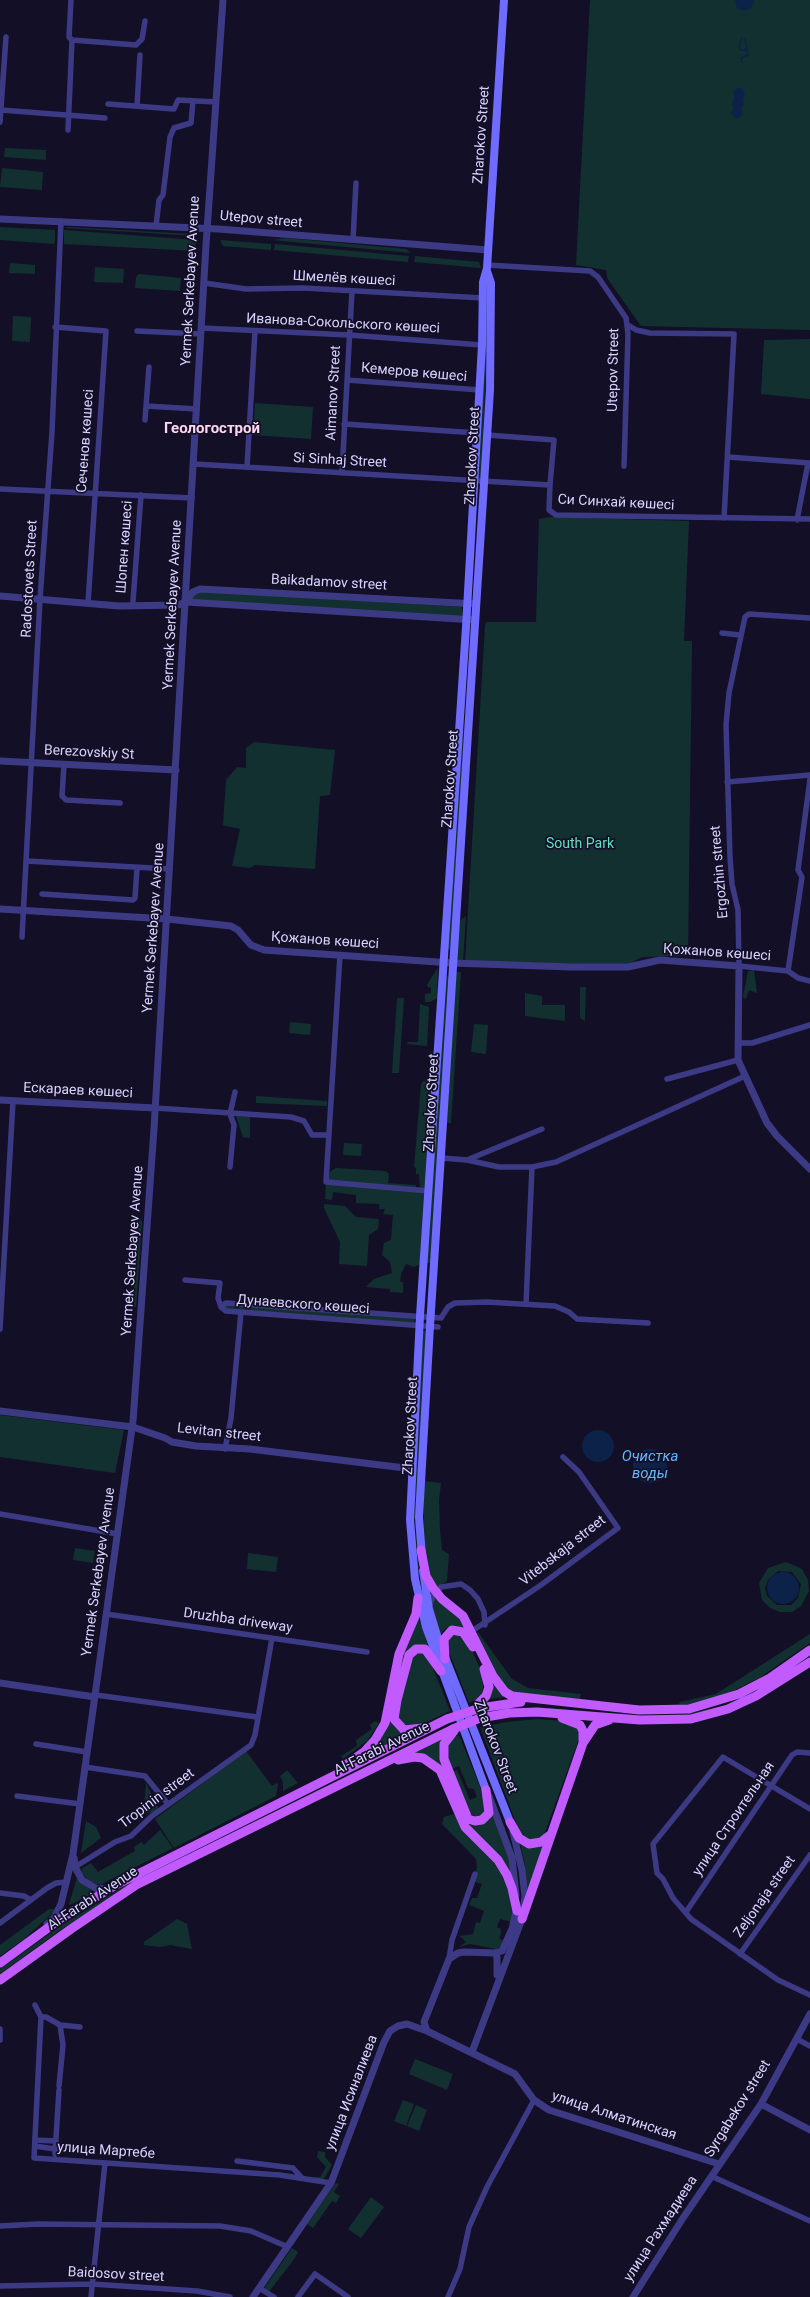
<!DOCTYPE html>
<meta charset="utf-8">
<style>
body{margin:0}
canvas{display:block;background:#130f26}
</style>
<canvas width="810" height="2297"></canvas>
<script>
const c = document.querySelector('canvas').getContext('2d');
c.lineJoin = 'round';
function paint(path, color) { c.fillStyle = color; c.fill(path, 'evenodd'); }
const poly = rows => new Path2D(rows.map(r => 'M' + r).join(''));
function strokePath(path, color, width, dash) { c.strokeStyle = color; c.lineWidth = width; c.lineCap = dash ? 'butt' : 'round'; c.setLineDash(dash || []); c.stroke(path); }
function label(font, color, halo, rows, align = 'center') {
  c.font = font + ' Roboto,sans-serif'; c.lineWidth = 3.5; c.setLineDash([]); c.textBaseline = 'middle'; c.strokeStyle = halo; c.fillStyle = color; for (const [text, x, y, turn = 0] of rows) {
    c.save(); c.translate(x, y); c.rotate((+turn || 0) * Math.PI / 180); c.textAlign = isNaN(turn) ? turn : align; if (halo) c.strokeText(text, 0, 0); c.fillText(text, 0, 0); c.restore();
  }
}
paint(poly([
 [590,0,810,0,810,330,641,326,607,278,606,270,576,265],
 [5,148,46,150,46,160,4,157],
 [2,168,43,172,42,190,0,187],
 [0,227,55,230,55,240,54,244,0,240],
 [69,227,193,234,197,236,65,228],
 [64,230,196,240,195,251,64,244],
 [286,238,406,249,411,253,272,240],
 [220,240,271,244,271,250,223,246],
 [275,244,409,256,408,262,274,250],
 [415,256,479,262,481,268,414,262],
 [10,263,35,265,35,274,9,273],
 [95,267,124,269,123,283,94,282],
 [139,274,181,278,180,291,135,288,136,277],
 [486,297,489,297,488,327,481,478,477,478],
 [13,316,31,317,30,342,12,341],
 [810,339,810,399,761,394,764,340],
 [255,403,313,407,311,439,253,435],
 [550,517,689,521,684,641,692,641,688,956,642,957,627,965,465,961,485,626,486,622,536,622,539,519],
 [197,591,462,607,463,618,188,600],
 [463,730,464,730,452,950,446,949],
 [254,742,335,750,330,795,320,796,315,869,255,865,250,868,232,866,240,829,223,825,226,780,237,767,246,768,246,748],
 [466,916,463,962,457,959,459,921],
 [438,967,437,998,430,1002,425,1002,425,994,431,993,431,988,428,987,427,985],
 [754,970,757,993,749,990,746,999,743,997,748,971],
 [456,972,461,972,451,1123,447,1123],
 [442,976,452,977,434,1263,425,1263],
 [580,987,586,987,585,1021,580,1018],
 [525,993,542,996,542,1005,565,1005,565,1021,525,1016],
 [397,998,404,998,399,1073,392,1073],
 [420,1004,429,1007,427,1046,407,1044,408,1042,418,1042],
 [290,1022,311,1024,310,1035,289,1033],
 [474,1024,488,1025,486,1054,471,1052],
 [423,1081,431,1081,426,1188,420,1188,419,1174,416,1174,416,1168,414,1167,421,1084],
 [256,1096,327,1101,327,1106,256,1103],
 [236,1116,250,1117,250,1138,243,1137],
 [344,1143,362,1144,361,1156,343,1155],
 [336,1168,385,1171,389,1174,388,1183,416,1185,416,1190,424,1193,426,1198,421,1264,414,1267,406,1264,401,1274,400,1282,403,1282,403,1293,390,1292,390,1289,366,1287,374,1279,392,1273,390,1262,382,1255,384,1243,391,1240,393,1215,383,1214,385,1209,379,1209,379,1204,356,1203,356,1195,333,1192,332,1200,325,1199,326,1182,328,1182,330,1172],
 [324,1204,345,1206,356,1217,379,1219,378,1229,369,1235,367,1266,339,1264,340,1242,324,1208],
 [138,1218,141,1219,142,1223,136,1307,133,1307],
 [222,1304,415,1317,414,1323,226,1311],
 [423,1331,427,1331,416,1517,420,1583,414,1516],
 [0,1415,124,1430,115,1473,0,1457],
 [423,1481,441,1483,439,1500,440,1530,442,1550,449,1554,447,1581,435,1588,425,1561],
 [75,1548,95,1551,93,1563,73,1560],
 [248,1553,278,1557,276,1572,247,1569],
 [786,1562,802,1569,808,1580,809,1591,801,1606,792,1612,780,1612,770,1608,762,1600,759,1583,768,1568],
 [778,1571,792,1572,801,1584,798,1598,791,1605,777,1605,767,1596,765,1588,768,1580],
 [436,1596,460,1617,507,1697,487,1699,492,1683,466,1629,453,1625,445,1629,440,1635,432,1605],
 [418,1615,428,1646,416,1646,391,1721,398,1730,407,1734,364,1755,377,1742,400,1661],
 [457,1632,467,1640,485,1679,481,1697,469,1703,447,1647,447,1640],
 [478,1632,512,1679,516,1681,528,1688,581,1694,580,1699,513,1693,501,1685,477,1634],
 [810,1634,810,1643,759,1678,715,1700,677,1708,680,1702,716,1694],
 [422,1652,429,1658,450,1711,418,1726,409,1727,397,1720,397,1711,411,1656],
 [810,1657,810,1659,761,1691,723,1708,678,1719,612,1717,550,1710,509,1711,477,1717,152,1875,63,1928,0,1974,0,1969,62,1925,130,1883,477,1715,508,1709,550,1708,655,1717,677,1716,723,1706,760,1690],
 [537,1719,563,1721,577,1728,580,1736,544,1835,530,1841,520,1833,480,1727,507,1722],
 [375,1721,379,1723,367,1741,343,1759,341,1756,357,1746,356,1740,372,1729,370,1725],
 [459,1735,487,1804,486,1811,479,1817,470,1814,452,1772,457,1770,470,1800,477,1797,474,1789,468,1788,459,1766,451,1769,446,1750,452,1738],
 [444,1738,443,1767,425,1755,412,1754],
 [246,1751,272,1786,277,1783,278,1784,276,1796,174,1848,155,1819],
 [287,1770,298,1783,283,1791,283,1782,280,1776],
 [146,1783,159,1809,151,1813,146,1812,144,1808],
 [493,1813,509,1858,512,1881,468,1827,468,1823],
 [454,1814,489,1854,505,1876,513,1909,511,1922,500,1919,497,1927,501,1929,501,1933,499,1939,503,1940,500,1947,496,1949,470,1944,459,1947,466,1942,460,1936,473,1934,476,1922,480,1923,484,1911,469,1905,472,1898,477,1898,482,1884,472,1881,477,1868,476,1859,442,1824,444,1817],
 [86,1821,96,1827,101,1838,81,1853],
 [160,1830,173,1848,100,1885,89,1881,83,1874,81,1869,91,1863,98,1872,135,1851,134,1847,141,1842,144,1845],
 [520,1843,544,1844,528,1890,524,1860],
 [77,1878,94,1893,70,1905,69,1904],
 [49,1909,57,1909,24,1939,0,1956,0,1945],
 [177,1919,187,1924,192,1949,170,1945,160,1947,144,1945,144,1942],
 [415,2059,453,2074,447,2090,409,2074],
 [403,2100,414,2104,406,2126,394,2121],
 [416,2105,427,2110,419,2131,407,2126],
 [318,2151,325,2152,325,2157,332,2165,324,2179,313,2179,313,2177,320,2177,326,2167,317,2157],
 [336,2183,339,2184,334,2192,340,2196,336,2203,332,2201,313,2228,307,2224],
 [371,2197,384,2207,361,2238,348,2229],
 [292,2248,298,2252,295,2258,268,2293,263,2290]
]), '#12302f');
paint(poly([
 [735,0,754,0,755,1,750,9,743,11,737,8],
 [737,88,742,88,745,93,743,99,744,104,741,108,743,114,737,119,731,114,734,107,732,104,734,98,733,93],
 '582 1446a16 16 0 1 1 32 0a16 16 0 1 1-32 0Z',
 '633 1466a17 17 0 1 1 34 0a17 17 0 1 1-34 0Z',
 '767 1588a16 16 0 1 1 32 0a16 16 0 1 1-32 0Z'
]), '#0c2248');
strokePath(poly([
 [742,38,739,47,741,50,746,50],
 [742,62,741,58,748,55,745,39]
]), '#0c2248', 1.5);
strokePath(poly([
 [72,40,136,45,142,39,145,21],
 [108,104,174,109,178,100,216,102],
 [137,106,140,55],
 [1,110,105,118],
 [0,122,6,37],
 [68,130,72,40,69,37,71,0],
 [156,226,159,200,163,195,170,137,174,128,191,123,193,101],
 [353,240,356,183],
 [487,265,590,271,598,277,626,318,628,334,624,466],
 [204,283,246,289,303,288,483,298],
 [628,325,636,330,650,333,734,334,724,518],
 [55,327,106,331,88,603],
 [202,328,349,335,482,345],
 [137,331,201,334],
 [347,380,480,390],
 [146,406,197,409],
 [145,420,149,367],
 [344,424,477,433],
 [487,435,554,440,550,485],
 [728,457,810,463],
 [194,464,550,485,549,510,556,515,810,519],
 [247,467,255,331],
 [342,473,352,291],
 [0,489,192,498],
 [797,520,808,463],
 [133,601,141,495],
 [810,618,749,614,745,617,729,693,726,725,730,858,732,884,738,910,739,966,788,971,798,978,810,981],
 [722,633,740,635],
 [64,765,62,796,66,800,120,803],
 [727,782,810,775],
 [26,861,170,869],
 [42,894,133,900,135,898,137,868],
 [22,937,40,599,52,432,61,221],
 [340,955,326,1182,429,1191],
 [788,971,802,877,798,870,810,779],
 [738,1043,752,1043,810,1025],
 [667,1079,738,1060],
 [155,1108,291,1117,304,1121,312,1135,328,1135],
 [442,1158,467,1160,499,1167,532,1167,556,1162,745,1076],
 [467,1160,542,1129],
 [230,1167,234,1125,230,1114,235,1092],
 [185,1280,220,1283,218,1298,221,1307],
 [526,1304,532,1167],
 [438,1327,226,1311,221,1307,226,1303,441,1318,448,1307,455,1303,487,1302,555,1306,569,1312,577,1319,648,1323],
 [0,1329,13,1101],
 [225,1449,231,1418,241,1312],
 [0,1514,118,1534],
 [429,1607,434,1594,441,1587,461,1584,470,1590,478,1599,484,1612,485,1625],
 [106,1614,367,1652],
 [472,1631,541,1585,618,1528,579,1472,563,1457],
 [96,1695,257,1717],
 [36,1744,87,1752],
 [85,1767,145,1776,168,1804],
 [17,1796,80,1804],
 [810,1809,723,1757,653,1844,657,1873,663,1879,673,1898,691,1919,778,1980,810,1995],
 [75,1867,115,1842,131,1836,152,1816,251,1745,255,1735,272,1638],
 [0,1893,24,1896,31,1900],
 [686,1912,792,1755,797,1752,810,1753],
 [0,1923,47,1888,56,1883,67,1882],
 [740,1954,810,1855],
 [449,1959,452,1940,475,1874],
 [35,2005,41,2017,34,2158,280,2175,331,2183],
 [41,2017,46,2017,60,2025,80,2027],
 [0,2029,0,2040],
 [797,2039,810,2046],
 [59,2086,63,2045,60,2025],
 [35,2140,56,2141],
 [35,2146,55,2149],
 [55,2154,59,2090],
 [237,2161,293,2168,302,2178],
 [711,2176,810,2221],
 [0,2226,38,2224,220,2226,251,2231,288,2247],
 [0,2286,92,2284,197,2291,230,2297],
 [259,2288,274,2297],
 [91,2297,105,2163],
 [298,2297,315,2274,348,2297],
 [448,2297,460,2269,469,2227,487,2187,534,2100]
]), '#3d3a85', 5.5);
strokePath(poly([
 [0,219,218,229,488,250],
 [0,596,119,606,178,605,186,602,475,620],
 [186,602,193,592,200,589,476,604],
 [0,761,176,770],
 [0,909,167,919,231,926,238,930,251,945,264,950,452,963,572,967,628,967,660,960,739,966,738,1060,767,1123,777,1136,810,1169],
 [0,1100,155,1108],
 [0,1411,133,1427,165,1438,172,1442,196,1446,250,1449,413,1469],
 [0,1683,95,1697],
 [489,1796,512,1858,516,1895],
 [74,1858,75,1867,82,1880,97,1889,109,1888],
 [47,1924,54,1918,61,1904,73,1854,133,1421,154,1129,206,245,223,0],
 [495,1953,497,1957,497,1975],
 [427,2031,424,2022,449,1959,458,1953,464,1952,495,1953,502,1951,512,1929,517,1907],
 [472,2052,522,1919,525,1896,522,1870,513,1832],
 [761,2104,810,2130],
 [253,2297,331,2183,384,2042,390,2031,398,2026,407,2024,427,2031,515,2074,534,2100,549,2110,719,2164],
 [633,2297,683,2218,761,2104,810,2014]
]), '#3d3a85', 7);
strokePath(poly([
 [422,1556,419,1517,430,1326,490,390,491,283,487,271],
 [423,1571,429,1609,439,1642,510,1822],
 [486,1790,426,1627,415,1579,410,1520,420,1316,466,627,482,345,483,282,487,268,504,0]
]), '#6f6bff', 8);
strokePath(poly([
 [421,1550,426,1576,433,1588,442,1599,463,1616,493,1676,505,1692,512,1696,639,1710,689,1709,739,1694,770,1678,810,1650],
 [445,1659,444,1639,452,1630,463,1632,473,1647],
 [478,1704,486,1696,489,1687,484,1669],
 [480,1708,521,1702],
 [480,1718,509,1713,537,1712,640,1720,691,1719,728,1709,756,1696,810,1662],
 [562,1718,580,1725,583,1731,583,1743],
 [423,1728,404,1730,394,1719,397,1700,409,1655,416,1649,425,1649,441,1671],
 [454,1731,444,1744,444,1759,468,1819,475,1821,482,1820,489,1813,486,1790],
 [398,1760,414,1757,423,1758,440,1770,465,1827,498,1860,507,1875,512,1888,517,1911],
 [347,1764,364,1752,375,1740,385,1723,399,1654,416,1614,418,1598],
 [510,1822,519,1838,529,1844,541,1842,550,1835],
 [522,1919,583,1743,595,1725,609,1720],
 [0,1963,60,1919,116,1885,447,1719],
 [0,1980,71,1929,136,1885,453,1729]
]), '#c25bff', 9);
strokePath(poly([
 [447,1719,480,1708],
 [453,1729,480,1718]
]), '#c25bff', 9);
label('14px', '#d9d4ff', '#130f26', [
 ["Zharokov Street",482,135,-86],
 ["Utepov street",261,220,5],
 ["Шмелёв көшесі",344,279,3],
 ["Yermek Serkebayev Avenue",191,281,-87],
 ["Иванова-Сокольского көшесі",343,324,3],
 ["Utepov Street",614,370,-89],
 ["Кемеров көшесі",414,373,5],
 ["Aimanov Street",334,393,-87],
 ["Сеченов көшесі",86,441,-86],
 ["Zharokov Street",473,456,-87],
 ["Si Sinhaj Street",340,461,3],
 ["Си Синхай көшесі",616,503,3],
 ["Шопен көшесі",125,547,-86],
 ["Radostovets Street",30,579,-87],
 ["Baikadamov street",329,583,3],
 ["Yermek Serkebayev Avenue",173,605,-87],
 ["Berezovskiy St",89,753,3],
 ["Zharokov Street",451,779,-86],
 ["Ergozhin street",720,872,-95],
 ["Yermek Serkebayev Avenue",154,928,-86],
 ["Қожанов көшесі",325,941,4],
 ["Қожанов көшесі",717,953,4],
 ["Ескараев көшесі",78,1091,3],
 ["Zharokov Street",432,1103,-87],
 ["Yermek Serkebayev Avenue",133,1251,-86],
 ["Дунаевского көшесі",303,1305,4],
 ["Zharokov Street",411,1426,-87],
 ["Levitan street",219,1433,6],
 ["Vitebskaja street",563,1551,-38],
 ["Yermek Serkebayev Avenue",99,1572,-82],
 ["Druzhba driveway",238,1621,8],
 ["Zharokov Street",495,1747,69],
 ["Al-Farabi Avenue",382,1749,-26],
 ["Tropinin street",157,1799,-37],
 ["улица Строительная",734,1819,-56],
 ["Zeljonaja street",765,1897,-55],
 ["Al-Farabi Avenue",93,1899,-33],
 ["улица Исиналиева",352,2093,-69],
 ["Syrgabekov street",738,2109,-58],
 ["улица Алматинская",614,2116,18],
 ["улица Мартебе",106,2151,4],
 ["улица Рахмадиева",661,2229,-57],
 ["Baidosov street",116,2275,3]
]);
label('14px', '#5fe0c0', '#130f26', [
 ["South Park",580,844]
]);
label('bold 15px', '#ffd6f0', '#130f26', [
 ["Геологострой",212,429]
]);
label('italic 15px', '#62b6ff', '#130f26', [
 ["Очистка",650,1457],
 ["воды",650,1474]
]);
</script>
